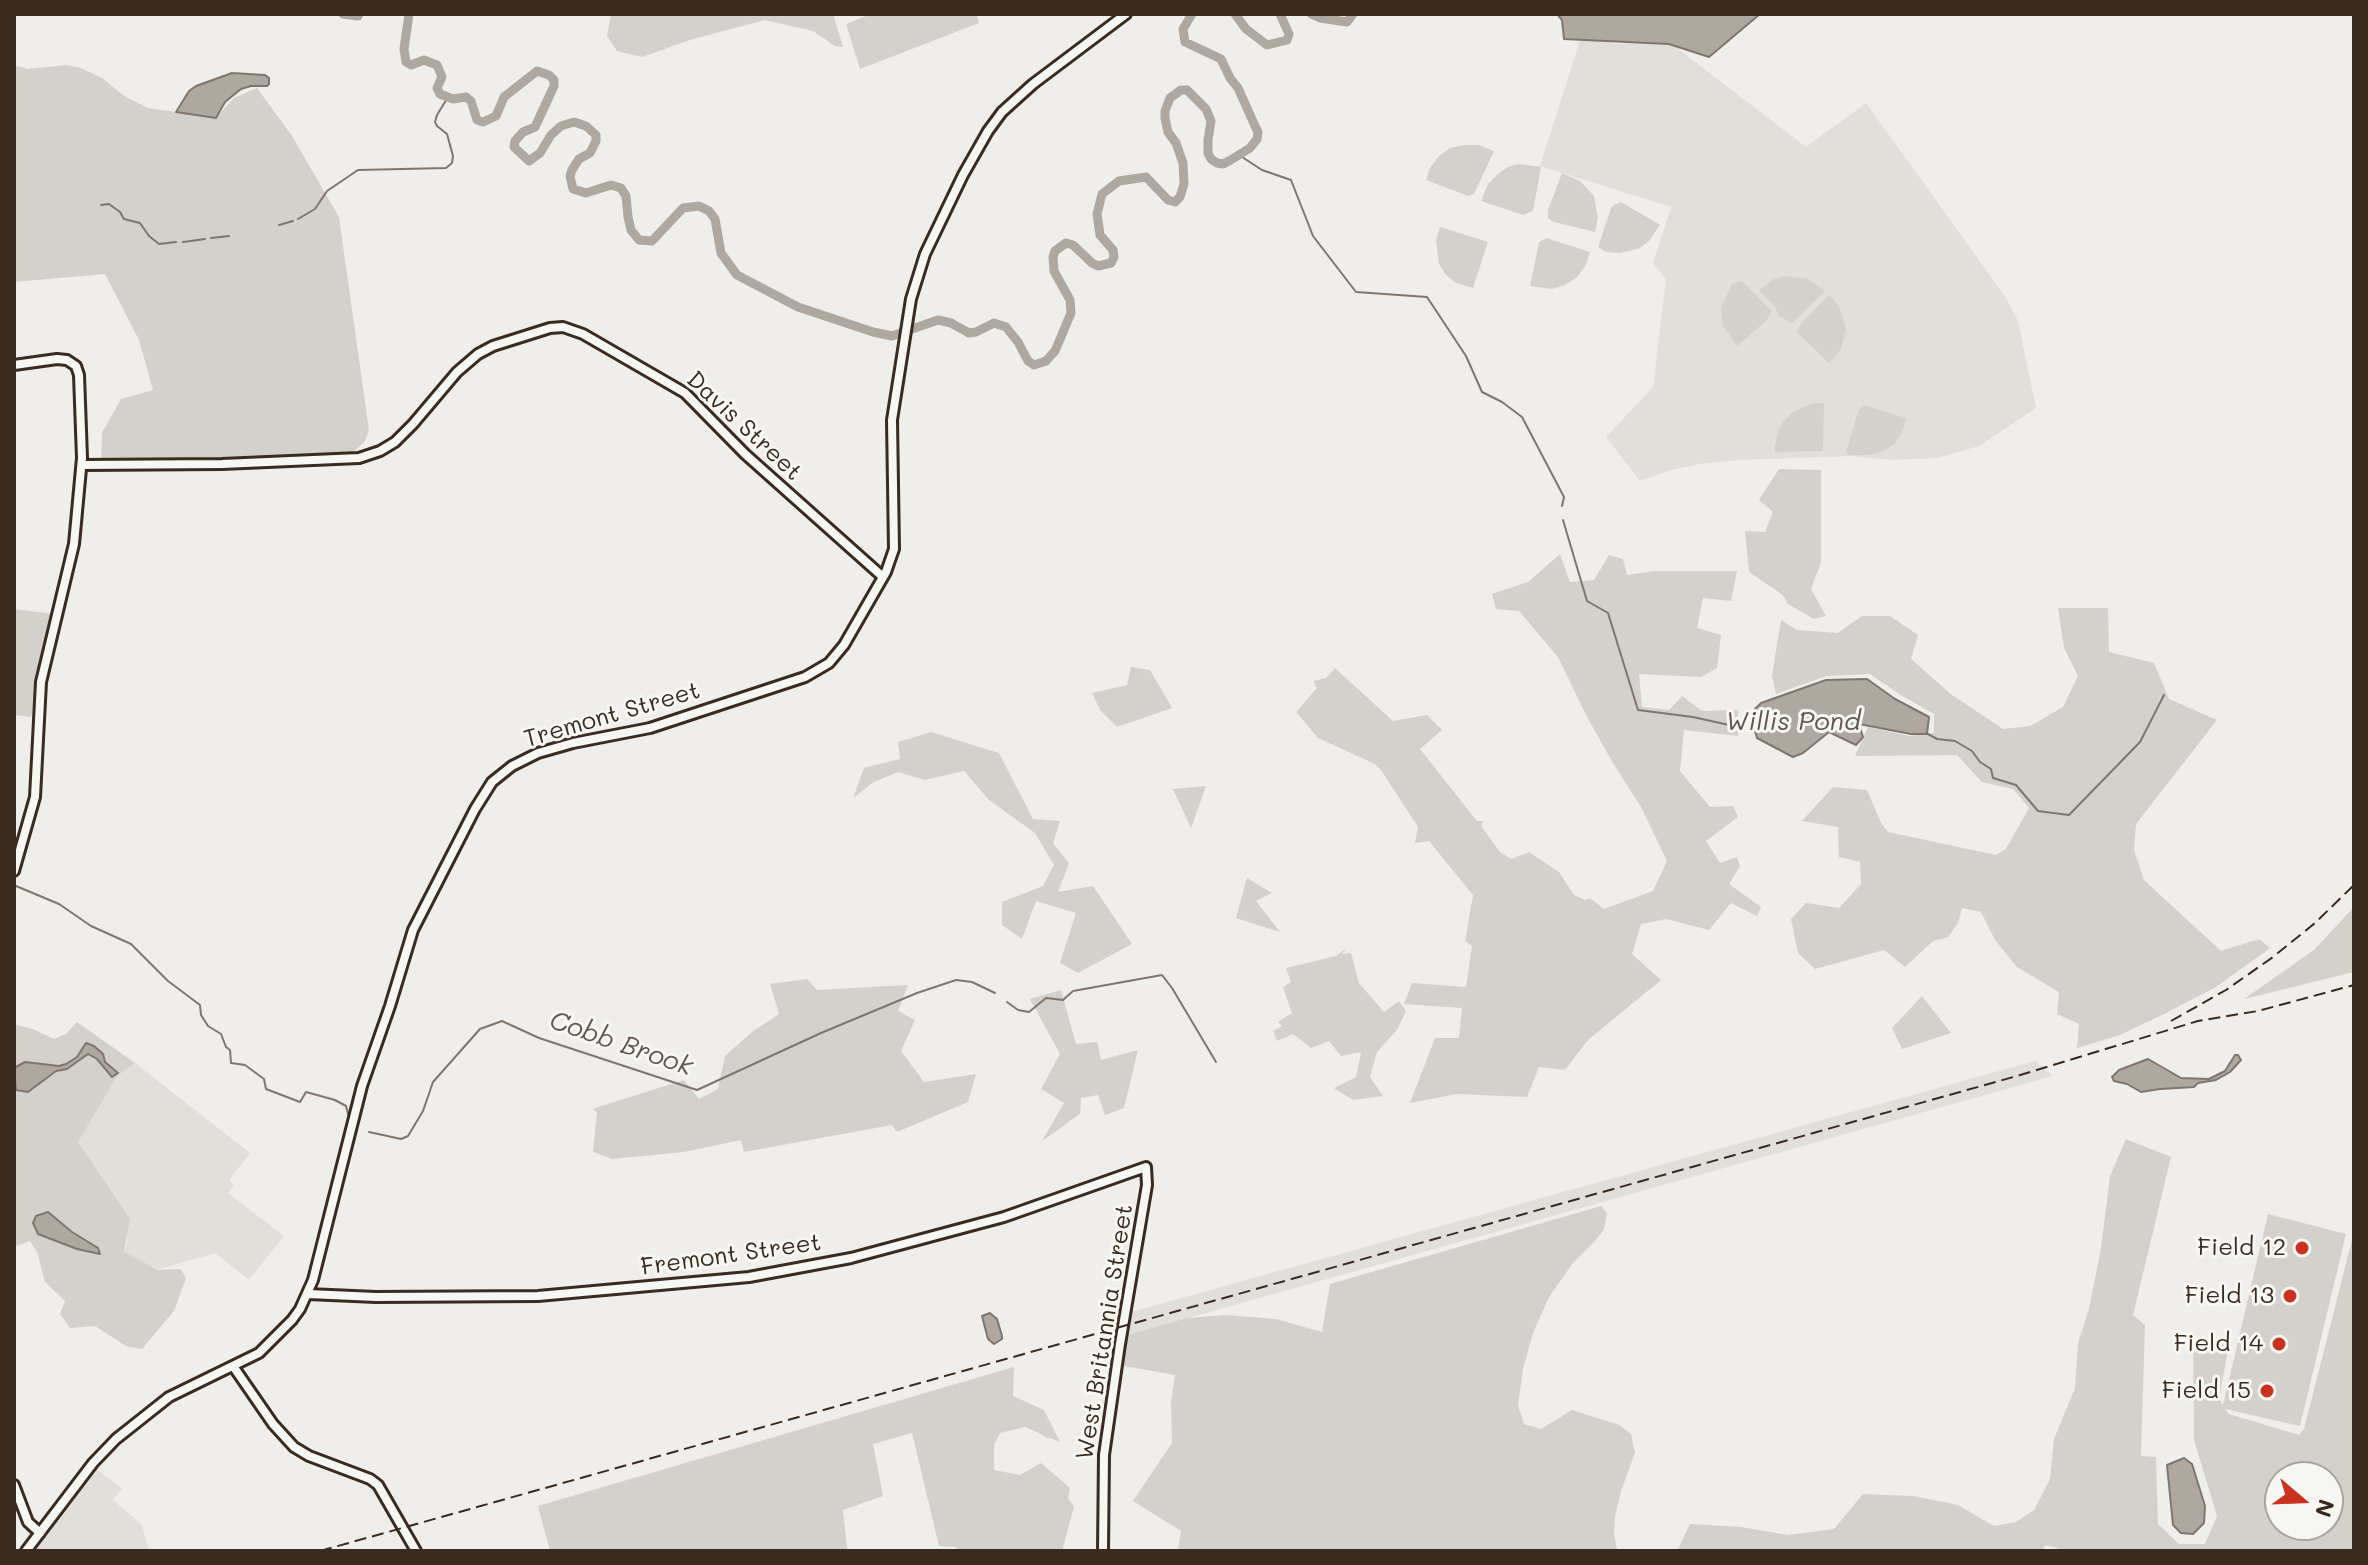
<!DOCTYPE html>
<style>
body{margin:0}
#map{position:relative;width:2368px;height:1565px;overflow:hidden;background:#efeeea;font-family:Mali,sans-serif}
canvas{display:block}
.frame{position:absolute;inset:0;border:16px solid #3b2a1e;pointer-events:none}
.north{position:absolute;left:2264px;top:1461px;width:80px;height:80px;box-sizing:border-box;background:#f6f6f2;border:2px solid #aba49d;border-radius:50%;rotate:109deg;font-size:22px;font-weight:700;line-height:32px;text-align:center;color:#3b2a1e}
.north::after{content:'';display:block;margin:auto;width:28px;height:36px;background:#c8321e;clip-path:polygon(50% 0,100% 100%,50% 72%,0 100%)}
</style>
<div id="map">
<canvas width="2368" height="1565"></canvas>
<div class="frame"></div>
<div class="north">N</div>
</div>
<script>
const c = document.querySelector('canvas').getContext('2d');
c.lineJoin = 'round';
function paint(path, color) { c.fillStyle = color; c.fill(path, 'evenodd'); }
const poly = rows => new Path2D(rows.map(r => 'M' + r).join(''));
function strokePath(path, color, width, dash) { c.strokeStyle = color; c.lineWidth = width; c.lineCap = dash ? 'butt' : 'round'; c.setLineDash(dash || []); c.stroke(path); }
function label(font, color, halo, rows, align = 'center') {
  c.font = font + ' Mali,sans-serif'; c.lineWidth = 6; c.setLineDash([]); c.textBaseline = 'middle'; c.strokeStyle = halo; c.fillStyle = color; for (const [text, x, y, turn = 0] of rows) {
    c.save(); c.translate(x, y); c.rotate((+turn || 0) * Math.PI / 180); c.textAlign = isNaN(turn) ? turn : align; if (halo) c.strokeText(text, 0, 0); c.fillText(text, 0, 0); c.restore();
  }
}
paint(poly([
 [1600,39,1615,44,1655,42,1673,45,1806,147,1866,103,2006,298,2018,321,2036,408,1979,446,1938,458,1892,460,1852,456,1739,460,1699,464,1671,470,1640,481,1606,437,1653,387,1666,279,1653,263,1671,207,1540,166,1580,40],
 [2035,1061,2053,1076,1127,1335,1131,1312],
 [135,1063,250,1153,229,1180,234,1185,228,1193,284,1236,249,1280,215,1253,160,1269,141,1263,124,1252,128,1239,78,1142,107,1083],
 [96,1469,122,1488,113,1500,142,1525,149,1551,33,1551]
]), '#e2dfdb');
paint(poly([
 [611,14,833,14,843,47,835,46,813,31,765,20,693,39,642,57,617,51,607,36],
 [871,14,976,14,979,23,860,69,846,24],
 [14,65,27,69,67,65,81,68,102,78,124,96,148,108,216,118,234,98,257,88,292,136,339,217,369,430,365,441,350,456,101,463,102,433,121,399,153,390,139,340,105,274,14,282],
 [1464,145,1479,145,1494,151,1474,194,1468,196,1463,194,1426,180,1430,168,1439,156,1450,148],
 [1519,164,1541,167,1533,211,1523,215,1481,201,1488,184,1498,174,1508,167],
 [1562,173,1580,181,1594,196,1598,218,1595,232,1554,222,1548,218,1548,210],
 [1621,202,1660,225,1649,241,1640,248,1620,253,1606,252,1598,247,1611,208,1614,205],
 [1440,227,1488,242,1473,288,1456,283,1446,275,1439,264,1436,240],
 [1546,238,1590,252,1585,267,1577,277,1565,285,1552,289,1530,286,1539,242],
 [1784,276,1808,279,1825,291,1792,323,1779,316,1774,305,1759,290,1774,279],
 [1742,281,1772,311,1766,321,1737,346,1723,326,1721,308,1732,284],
 [1829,295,1839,306,1846,328,1841,349,1829,363,1797,332,1800,325],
 [1813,403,1824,403,1823,451,1774,452,1778,431,1784,421,1793,412],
 [1862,406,1867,406,1906,418,1903,431,1895,443,1883,451,1869,455,1849,455,1846,452,1858,412],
 [1779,469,1821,470,1821,562,1811,589,1826,616,1814,619,1788,604,1783,595,1749,572,1745,531,1765,532,1773,512,1759,500],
 [1560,554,1570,582,1594,580,1609,555,1623,559,1627,575,1655,571,1737,571,1731,601,1703,598,1697,628,1721,635,1717,668,1701,677,1639,674,1642,707,1669,710,1682,696,1702,711,1738,710,1738,736,1684,730,1680,771,1710,807,1733,806,1738,817,1706,841,1720,863,1737,857,1740,866,1729,884,1761,907,1757,916,1731,903,1709,930,1666,919,1641,924,1632,954,1661,980,1588,1040,1565,1070,1539,1067,1527,1097,1457,1094,1410,1103,1435,1038,1459,1038,1462,1008,1404,1004,1412,983,1466,987,1472,946,1465,941,1473,895,1429,841,1415,843,1418,827,1381,770,1375,764,1318,738,1296,712,1317,688,1313,681,1326,678,1335,668,1393,721,1427,715,1442,730,1420,749,1477,821,1483,821,1481,826,1500,852,1511,859,1529,852,1559,872,1574,895,1585,900,1590,898,1604,909,1653,891,1667,861,1641,807,1613,763,1587,717,1558,657,1519,611,1496,609,1492,594,1528,582],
 [2058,608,2108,608,2109,652,2154,663,2169,699,2217,720,2136,824,2134,850,2144,880,2221,951,2259,939,2270,948,2216,987,2164,1014,2120,1035,2077,1048,2079,1024,2057,1014,2059,992,2017,967,1995,940,1981,912,1962,908,1958,923,1948,937,1933,941,1905,967,1884,950,1815,969,1798,953,1791,919,1806,903,1839,908,1861,884,1860,862,1839,857,1838,827,1802,821,1833,787,1867,790,1881,823,1888,832,1996,855,2006,849,2029,808,2013,789,1982,782,1957,755,1855,756,1868,727,1909,736,1934,733,1934,714,1899,694,1870,674,1826,676,1776,694,1772,676,1781,620,1797,630,1838,633,1862,616,1890,616,1918,635,1911,659,1952,695,2003,729,2030,726,2063,707,2078,676,2064,648],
 [14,609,53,614,31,717,14,715],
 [1131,667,1150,670,1172,708,1117,727,1100,710,1092,693,1127,685],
 [931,732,999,753,1033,819,1060,821,1053,843,1069,863,1058,892,1093,886,1132,944,1078,973,1060,963,1076,913,1036,901,1022,939,1002,925,1002,902,1043,886,1054,865,1035,833,989,800,964,771,925,780,898,772,874,782,853,798,864,768,900,759,898,742],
 [1206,786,1191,828,1173,789],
 [1247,878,1272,893,1256,901,1280,932,1236,918],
 [2354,907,2354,972,2244,999,2314,950],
 [1347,948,1342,954,1351,953,1359,983,1384,1012,1399,1001,1406,1011,1397,1030,1377,1052,1370,1077,1383,1096,1353,1100,1334,1088,1356,1077,1361,1052,1341,1056,1329,1041,1311,1048,1293,1034,1277,1041,1273,1031,1282,1026,1278,1022,1292,1013,1283,987,1291,982,1286,968,1336,956],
 [807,979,817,990,908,985,898,1011,915,1020,901,1051,924,1082,976,1074,968,1102,897,1132,892,1125,744,1152,741,1140,684,1152,612,1159,593,1152,597,1112,592,1109,684,1080,699,1099,718,1089,725,1056,752,1032,779,1014,770,984],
 [1061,990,1076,1044,1097,1042,1101,1060,1138,1050,1124,1108,1105,1115,1098,1095,1081,1098,1080,1114,1042,1141,1064,1103,1041,1089,1060,1054,1030,999],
 [1922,996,1951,1033,1902,1049,1892,1028],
 [14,1021,17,1025,33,1029,54,1039,66,1034,77,1022,135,1063,117,1076,78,1142,130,1219,124,1252,158,1270,181,1269,186,1278,174,1311,142,1349,126,1346,95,1326,70,1328,60,1314,65,1301,45,1282,37,1252,30,1241,14,1247],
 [2126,1139,2171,1157,2133,1315,2145,1325,2141,1456,2156,1457,2158,1524,2179,1544,2205,1544,2217,1516,2194,1440,2193,1339,2229,1344,2219,1399,2223,1405,2268,1214,2346,1234,2300,1426,2225,1409,2229,1414,2299,1435,2304,1429,2354,1232,2354,1551,2067,1551,2045,1545,2043,1551,1677,1551,1690,1524,1741,1527,1788,1535,1834,1529,1863,1494,1913,1496,1958,1505,1994,1526,2016,1522,2034,1510,2050,1479,2054,1439,2075,1388,2078,1343,2089,1309,2101,1248,2110,1176],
 [2280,1477,2328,1477,2328,1525,2280,1525],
 [1601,1206,1607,1213,1604,1229,1596,1240,1573,1263,1549,1297,1533,1333,1523,1369,1518,1405,1524,1424,1541,1429,1572,1410,1619,1425,1631,1434,1635,1453,1621,1491,1615,1517,1614,1534,1617,1549,1621,1551,1184,1551,1178,1549,1181,1531,1133,1501,1172,1443,1171,1403,1175,1375,1124,1366,1127,1335,1187,1318,1226,1315,1276,1319,1322,1332,1330,1284],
 [1014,1367,1013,1396,1044,1410,1060,1442,1047,1437,1049,1440,1039,1433,1025,1427,1000,1433,994,1445,994,1470,1020,1475,1041,1463,1070,1488,1068,1498,1074,1507,1062,1551,961,1551,955,1547,939,1546,912,1433,873,1444,883,1496,843,1510,847,1549,837,1551,550,1551,538,1506]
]), '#d4d1cc');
const water = poly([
 [1557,14,1760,14,1709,57,1669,44,1564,39,1562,20,1557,14],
 [232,73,265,75,269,78,269,84,267,86,251,86,241,89,225,102,216,118,176,112,189,91,196,86,232,73],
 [1867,679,1895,699,1929,717,1927,734,1911,734,1859,724,1863,737,1856,745,1829,732,1803,753,1793,757,1757,738,1750,714,1761,703,1826,680,1867,679],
 [86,1043,94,1046,103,1054,105,1062,118,1073,112,1077,97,1059,88,1054,67,1069,56,1071,28,1092,16,1090,14,1068,25,1062,59,1066,66,1064,77,1057,86,1043],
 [2235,1055,2238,1055,2241,1060,2230,1072,2216,1080,2198,1083,2194,1087,2160,1089,2141,1092,2127,1084,2114,1081,2112,1077,2119,1070,2148,1059,2181,1078,2209,1079,2225,1071,2235,1055],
 [48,1212,72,1232,98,1248,100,1254,77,1249,38,1234,33,1223,36,1216,48,1212],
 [990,1313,997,1319,1002,1336,1002,1339,994,1344,988,1339,982,1316,990,1313],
 [2184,1458,2192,1464,2205,1506,2204,1523,2193,1534,2181,1533,2173,1525,2167,1465,2184,1458]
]);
paint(water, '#afa8a1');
strokePath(water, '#81766d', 2);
strokePath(poly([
 [1239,155,1262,170,1291,180,1313,236,1356,292,1427,297,1466,356,1482,392,1502,402,1522,417,1564,497,1562,506],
 [101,205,109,204,120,212,124,219,140,223,149,236,159,244,176,242],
 [298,219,315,209,327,191,358,170,446,168,452,163,453,156,447,134,437,126,435,122,437,115,448,97],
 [279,225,293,221],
 [211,238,229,236],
 [183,242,205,239],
 [1563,520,1587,601,1608,613,1638,710,1693,717,1738,727],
 [1926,733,1937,739,1955,741,1972,751,1980,762,1991,769,1993,778,2016,785,2038,811,2069,815,2140,742,2164,695],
 [16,886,59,904,91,926,131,944,168,981,200,1005,201,1015,208,1026,221,1034,226,1047,230,1050,231,1063,245,1065,264,1079,266,1089,300,1102,306,1092,335,1100,346,1106,349,1118],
 [1007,1002,1018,1010,1029,1012,1046,998,1063,1000,1073,991,1162,975,1172,988,1216,1062],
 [369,1132,401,1139,408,1136,423,1111,433,1082,480,1029,502,1021,539,1038,697,1090,821,1033,917,993,956,980,972,982,995,993]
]), '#81766d', 2);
strokePath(poly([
 [343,14,358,16,359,14],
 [409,14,404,49,406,62,411,65,424,60,437,65,442,77,437,88,440,94,453,99,466,97,471,101,477,120,483,122,496,116,504,97,537,71,549,75,554,80,554,86,535,127,523,132,515,141,514,147,529,161,540,153,551,135,561,126,574,122,586,126,596,135,596,141,590,153,579,159,572,170,570,176,573,189,586,193,611,185,621,188,626,196,628,217,631,230,639,240,652,241,683,208,699,206,709,211,715,219,721,253,737,275,798,307,873,332,892,336,938,320,951,323,969,333,976,332,994,323,1006,327,1018,342,1028,361,1034,365,1046,361,1055,351,1071,313,1070,300,1054,271,1053,257,1055,251,1066,243,1073,245,1092,263,1098,266,1111,263,1114,257,1113,250,1100,235,1097,214,1102,194,1119,181,1146,177,1168,200,1175,202,1180,197,1184,184,1183,163,1176,143,1168,132,1165,118,1165,111,1170,98,1181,90,1187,90,1206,109,1211,121,1208,140,1208,153,1211,159,1217,163,1223,164,1229,161,1250,148,1257,139,1258,132,1255,126,1238,88,1230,78,1221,59,1185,42,1183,29,1192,14],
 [1235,14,1246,29,1267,45,1287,40,1289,34,1280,14],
 [1311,14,1320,18,1347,22,1353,14]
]), '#afa8a1', 9);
const secondary = poly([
 [14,365,57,359,67,360,76,366,79,375,82,458,74,544,41,682,35,797,14,871],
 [82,465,222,464,359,458,380,451,395,442,413,424,457,372,478,354,493,346,550,328,563,327,583,334,685,393,745,454,883,577],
 [308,1294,376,1297,538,1296,749,1277,851,1258,1004,1217,1146,1167,1147,1185,1120,1344,1104,1455,1103,1551],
 [233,1366,273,1424,294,1447,309,1456,370,1479,378,1485,416,1551],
 [14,1485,28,1522,40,1533],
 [26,1551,93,1463,116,1439,169,1397,259,1353,292,1320,300,1309,313,1280,362,1086,390,1006,413,930,475,809,492,782,512,766,538,753,573,743,650,728,805,677,829,663,844,645,886,572,894,549,892,420,911,299,925,254,963,175,988,131,1002,112,1033,84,1126,14]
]);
strokePath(secondary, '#3b2a1e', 14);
strokePath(secondary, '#f6f6f2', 8);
strokePath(poly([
 [2171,1021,2226,990,2273,957,2315,923,2354,885],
 [320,1551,2017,1076,2198,1021,2258,1011,2354,985]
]), '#3b2a1e', 2, [12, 6]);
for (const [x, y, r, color] of [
 [2302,1248,8,"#c8321e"],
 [2290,1296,8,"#c8321e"],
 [2279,1344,8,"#c8321e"],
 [2267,1391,8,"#c8321e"]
]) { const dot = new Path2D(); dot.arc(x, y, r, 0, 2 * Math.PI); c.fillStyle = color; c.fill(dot); strokePath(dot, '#f6f6f2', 3); }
label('24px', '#3b2a1e', '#f6f6f2', [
 ["Davis Street",744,426,43],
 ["Tremont Street",612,715,-16],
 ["Fremont Street",731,1255,-8],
 ["West Britannia Street",1105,1332,-81]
]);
label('24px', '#3b2a1e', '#f6f6f2', [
 ["Field 12",2286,1248],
 ["Field 13",2274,1296],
 ["Field 14",2263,1344],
 ["Field 15",2251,1391]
], 'right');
label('italic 26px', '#64564c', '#f6f6f2', [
 ["Willis Pond",1793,722],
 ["Cobb Brook",621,1044,19]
]);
</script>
